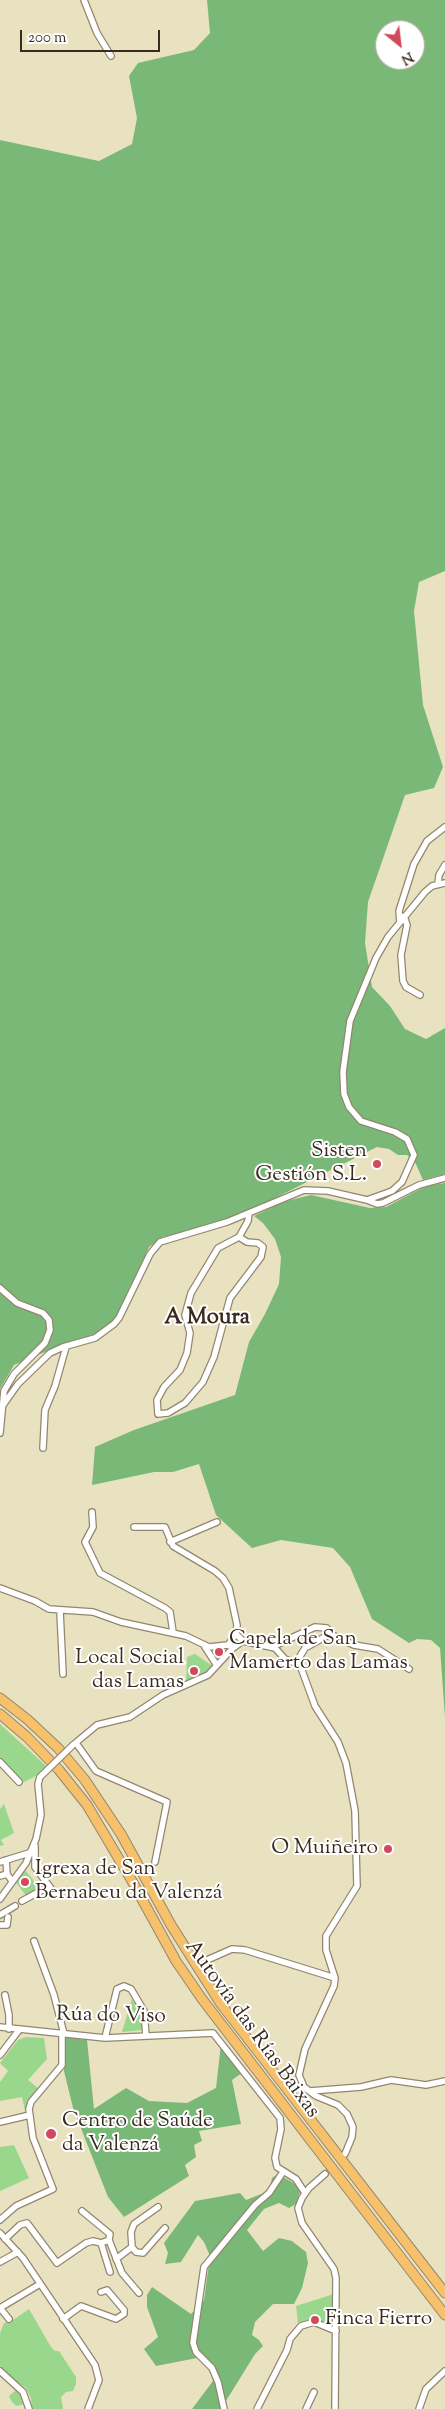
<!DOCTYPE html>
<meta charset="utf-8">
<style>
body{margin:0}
#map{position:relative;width:445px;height:2409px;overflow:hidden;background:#e9e2c0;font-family:"Sorts Mill Goudy",serif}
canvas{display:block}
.north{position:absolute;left:375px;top:20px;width:50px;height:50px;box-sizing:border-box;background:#fff;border:1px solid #b1aaa5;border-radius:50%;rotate:151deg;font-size:14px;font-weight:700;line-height:20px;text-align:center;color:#3b2a1e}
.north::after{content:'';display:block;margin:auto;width:18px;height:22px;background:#d1495b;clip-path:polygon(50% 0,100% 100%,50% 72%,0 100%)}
.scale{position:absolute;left:20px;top:30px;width:140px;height:22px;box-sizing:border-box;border:2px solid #3b2a1e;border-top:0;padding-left:6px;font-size:15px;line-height:18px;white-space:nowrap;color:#3b2a1e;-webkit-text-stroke:4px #fff;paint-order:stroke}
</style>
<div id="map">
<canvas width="445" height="2409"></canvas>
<div class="north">N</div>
<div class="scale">200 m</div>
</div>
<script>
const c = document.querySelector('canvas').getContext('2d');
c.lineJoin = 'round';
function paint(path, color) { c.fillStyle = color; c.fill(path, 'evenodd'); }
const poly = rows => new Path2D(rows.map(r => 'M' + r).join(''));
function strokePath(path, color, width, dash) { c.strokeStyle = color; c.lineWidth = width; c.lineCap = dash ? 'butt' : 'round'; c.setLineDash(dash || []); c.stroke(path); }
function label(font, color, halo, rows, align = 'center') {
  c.font = font + ' "Sorts Mill Goudy",serif'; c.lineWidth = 4; c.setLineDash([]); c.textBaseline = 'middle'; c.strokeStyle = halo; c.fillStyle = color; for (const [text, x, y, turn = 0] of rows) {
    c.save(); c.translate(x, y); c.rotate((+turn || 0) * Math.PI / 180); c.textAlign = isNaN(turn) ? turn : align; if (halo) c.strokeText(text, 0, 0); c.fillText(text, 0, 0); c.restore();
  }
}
paint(poly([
 [195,1654,214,1667,197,1678,186,1683,187,1657],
 [0,1724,44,1764,46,1767,40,1774,24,1782,0,1757],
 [4,1804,14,1833,1,1840,4,1845,0,1846,0,1809],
 [24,1869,40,1888,27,1897,15,1881],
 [132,1999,141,2015,142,2030,122,2032],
 [26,2037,44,2038,47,2059,28,2080,39,2089,30,2098,25,2111,22,2097,0,2101,0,2082,8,2071,0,2063,18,2040],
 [14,2145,29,2178,0,2191,0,2147],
 [334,2294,331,2321,327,2322,310,2319,298,2323,296,2306],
 [29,2309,51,2347,55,2351,59,2351,76,2377,76,2384,73,2391,66,2392,61,2397,63,2409,32,2409,31,2398,26,2388,10,2377,0,2366,0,2333,4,2323,13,2320],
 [16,2390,23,2398,25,2404,16,2406,12,2402,9,2396]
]), '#99d78c');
paint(poly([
 [207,0,445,0,445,571,419,582,414,611,423,705,443,767,434,788,405,795,368,902,365,943,372,987,390,1006,405,1029,426,1039,445,1028,445,1174,423,1180,415,1162,407,1155,398,1155,389,1149,377,1147,245,1213,204,1227,163,1237,149,1247,123,1307,111,1324,93,1335,64,1344,14,1365,0,1389,0,140,99,161,132,144,137,118,129,76,138,63,194,50,210,33],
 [385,30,415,30,415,60,385,60],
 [445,1183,445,1717,440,1648,431,1640,417,1639,409,1643,372,1619,350,1567,333,1548,281,1540,252,1548,216,1515,199,1464,173,1472,154,1472,92,1485,95,1447,134,1430,235,1395,249,1342,265,1314,279,1284,281,1257,275,1239,263,1223,254,1216,286,1201,311,1195,370,1208,386,1207,426,1186],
 [65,2037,87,2040,94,2109,126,2088,149,2101,187,2103,216,2088,221,2044,242,2073,232,2080,241,2124,199,2131,202,2141,194,2145,196,2157,185,2165,189,2176,124,2217,108,2197,73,2108,64,2071],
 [278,2174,297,2185,300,2192,296,2204,289,2208,279,2203,264,2209,247,2230,263,2251,279,2238,292,2241,306,2252,308,2263,302,2288,294,2304,273,2304,255,2322,252,2335,259,2340,263,2346,255,2354,221,2409,192,2409,213,2381,210,2370,197,2358,156,2366,144,2349,158,2337,147,2307,147,2295,152,2287,191,2314,204,2300,210,2256,204,2242,198,2235,181,2262,165,2264,168,2253,164,2243,195,2201,240,2193,246,2200,269,2191,272,2178]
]), '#7ab878');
strokePath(poly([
 [325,2174,343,2156]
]), '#c6bda0', 5.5, [5.5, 3]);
const minor = poly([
 [84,0,97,33,111,56],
 [438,884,439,875,445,865],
 [404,916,407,925,401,955,403,981,406,987,420,995],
 [400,922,399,911,414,864,427,841,445,827],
 [367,1200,377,1204,383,1203,419,1185,445,1178],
 [239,1237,247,1242,258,1243,263,1247,261,1257,230,1298,214,1357,203,1382,185,1403,168,1413,158,1414,157,1400,164,1387,180,1370,187,1353,190,1333,185,1315,191,1293,218,1248,239,1237,248,1221,249,1213],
 [0,1288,17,1303,43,1313,49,1320,50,1330,45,1343,14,1374,4,1391,0,1433],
 [1,1408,18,1384,50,1353,63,1347,95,1338,114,1324,119,1318,150,1254,160,1242,227,1222,304,1190,328,1191,367,1200,392,1191,402,1182,414,1155,407,1139,395,1132,361,1121,349,1107,344,1094,343,1072,350,1021,376,958,388,937,425,892,432,886,445,883],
 [43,1448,45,1410,55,1386,66,1347],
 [92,1512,93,1527,85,1542,100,1573,165,1608,170,1612,173,1632],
 [134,1527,165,1527,173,1546,215,1571,223,1578,229,1588,237,1625,236,1634,228,1645],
 [170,1542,217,1522],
 [0,1588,35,1601,49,1609,93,1612,121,1622,186,1636,209,1647,228,1645,233,1648],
 [60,1611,63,1674],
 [236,1634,243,1641,275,1648,285,1659,300,1665,315,1706,338,1742,346,1763,355,1811,357,1886,326,1936,326,1950,335,1978,334,1986,305,2049,299,2075,304,2087,316,2096,338,2105,347,2114,353,2127,352,2137,345,2154],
 [205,1647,216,1664],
 [272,1647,315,1627,327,1628,330,1634],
 [296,1663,305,1648,330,1634,354,1645,378,1649,409,1669],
 [76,1743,96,1771,167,1802,155,1862],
 [73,1745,97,1725,130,1717,163,1695,208,1675,233,1648,243,1641],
 [0,1762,19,1782],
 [35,1846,35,1867,55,1894],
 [6,1860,7,1874],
 [0,1862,29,1853],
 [0,1876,7,1874,12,1881],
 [0,1899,26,1863,36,1839,41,1815,38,1784,40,1777],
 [22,1901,44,1889,51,1891],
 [0,1915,15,1906],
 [0,1925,7,1925,8,1917],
 [34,1941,54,1995,64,2034],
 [207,1960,232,1949,245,1950,335,1978],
 [5,1995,9,2015,9,2029],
 [0,2027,105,2038,213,2033,280,2118,281,2129,275,2158,277,2167,296,2179,305,2193],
 [105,2038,117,1989,124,1986,131,1989,144,2011,146,2036],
 [0,2055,19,2030],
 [310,2091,361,2087,391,2080,426,2085,445,2081],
 [0,2122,30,2115],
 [325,2174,309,2188,302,2198,298,2208,302,2223,334,2269,336,2278,335,2409],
 [82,2211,110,2234,109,2240],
 [0,2220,16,2206,53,2189,33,2138,29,2109,31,2102,62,2065,62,2033],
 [0,2233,23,2258,95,2365,99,2380,88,2409],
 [5,2239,20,2225,27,2223,57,2263,86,2243,93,2241,101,2243,109,2240,122,2273,139,2293],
 [101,2243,110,2272],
 [132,2247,136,2252,143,2253,165,2228],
 [116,2259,132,2247,131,2232,134,2224,158,2207],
 [0,2262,18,2252],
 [0,2308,40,2284],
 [0,2308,9,2319],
 [63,2319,81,2306,116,2319,124,2314,124,2310,107,2290,101,2292],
 [0,2371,23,2392,29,2409],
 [224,2409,218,2382,212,2368,196,2352,193,2343,204,2267,255,2205,269,2193,283,2172],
 [257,2409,287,2350,290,2339,301,2326,314,2322,336,2331],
 [306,2409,314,2392],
 [419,2409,426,2389,445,2371]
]);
const highway = poly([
 [0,1698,27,1719,58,1748,85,1780,121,1834,171,1925,221,2004,445,2293],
 [0,1714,27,1737,59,1770,87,1805,132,1881,176,1961,202,1999,445,2315]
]);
strokePath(minor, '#92866f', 8);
strokePath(highway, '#92866f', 11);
strokePath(minor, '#fff', 5.5);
strokePath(highway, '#f7c06b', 9);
const minorBridge = poly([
 [40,1777,73,1745]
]);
strokePath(minorBridge, '#92866f', 8, []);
strokePath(minorBridge, '#fff', 5.5);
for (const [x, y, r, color] of [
 [377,1164,5,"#d1495b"],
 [219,1652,5,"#d1495b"],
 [194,1671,5,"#d1495b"],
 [388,1849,5,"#d1495b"],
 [25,1882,5,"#d1495b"],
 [51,2134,6,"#d1495b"],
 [315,2320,5,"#d1495b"]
]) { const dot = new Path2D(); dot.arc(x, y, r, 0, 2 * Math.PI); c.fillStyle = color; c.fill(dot); strokePath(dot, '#fff', 2); }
label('21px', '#3b2a1e', '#fff', [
 ["Sisten",367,1152,"right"],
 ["Gestión S.L.",367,1176,"right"],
 ["Capela de San",229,1640],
 ["Mamerto das Lamas",229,1664],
 ["Local Social",184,1659,"right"],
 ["das Lamas",184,1683,"right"],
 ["O Muiñeiro",378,1849,"right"],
 ["Igrexa de San",35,1870],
 ["Bernabeu da Valenzá",35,1894],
 ["Centro de Saúde",62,2122],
 ["da Valenzá",62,2146],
 ["Finca Fierro",325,2320]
], 'left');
label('21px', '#3b2a1e', '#fff', [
 ["Rúa do Viso",111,2017,1],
 ["Autovía das Rías Baixas",251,2030,54]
]);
label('bold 22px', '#3b2a1e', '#fff', [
 ["A Moura",207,1319]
]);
</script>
